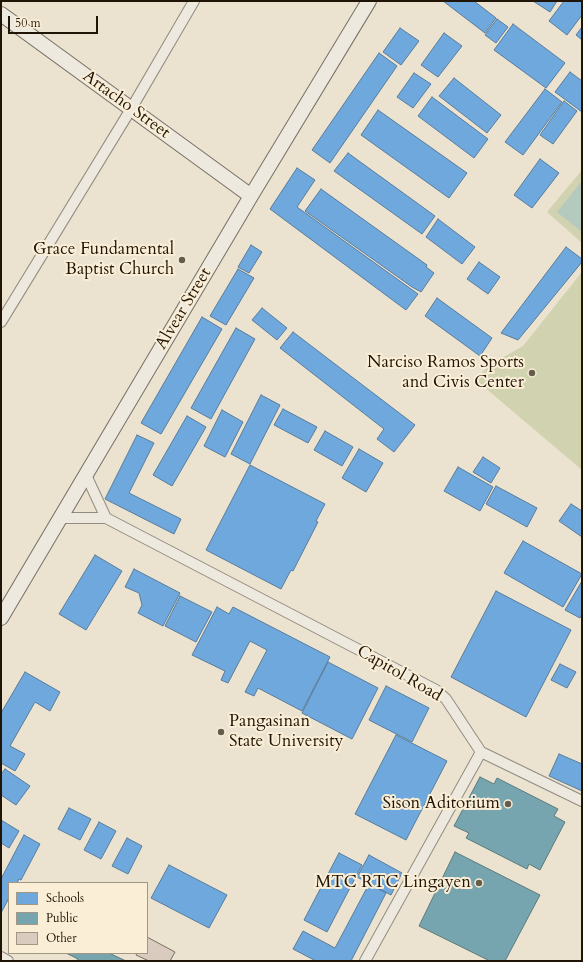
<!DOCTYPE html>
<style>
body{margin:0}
#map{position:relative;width:583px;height:962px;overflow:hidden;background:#ebe2cf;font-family:Cardo,serif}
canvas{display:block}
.frame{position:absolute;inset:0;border:2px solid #1f1405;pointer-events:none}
.legend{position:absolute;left:8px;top:882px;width:140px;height:72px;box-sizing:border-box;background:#faeed7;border:1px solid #a29783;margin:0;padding:5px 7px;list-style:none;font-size:12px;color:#1f1405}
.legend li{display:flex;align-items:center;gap:8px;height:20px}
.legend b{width:20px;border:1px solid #a29783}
.scale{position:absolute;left:8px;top:16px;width:90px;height:18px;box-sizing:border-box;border:2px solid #1f1405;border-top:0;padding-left:5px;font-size:12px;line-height:14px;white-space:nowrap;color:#1f1405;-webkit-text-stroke:3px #faeed7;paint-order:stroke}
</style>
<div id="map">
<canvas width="583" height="962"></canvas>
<div class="frame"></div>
<ul class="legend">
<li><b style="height:11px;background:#6fa8dc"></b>Schools</li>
<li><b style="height:11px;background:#76a5af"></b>Public</li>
<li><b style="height:11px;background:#d9cbbd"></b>Other</li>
</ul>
<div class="scale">50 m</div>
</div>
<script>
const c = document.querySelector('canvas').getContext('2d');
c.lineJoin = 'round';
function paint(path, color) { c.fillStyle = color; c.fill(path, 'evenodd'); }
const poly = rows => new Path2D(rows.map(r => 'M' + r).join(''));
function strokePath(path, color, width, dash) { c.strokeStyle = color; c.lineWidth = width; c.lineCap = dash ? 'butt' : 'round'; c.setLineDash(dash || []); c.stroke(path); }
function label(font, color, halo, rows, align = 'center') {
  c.font = font + ' Cardo,serif'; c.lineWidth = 4; c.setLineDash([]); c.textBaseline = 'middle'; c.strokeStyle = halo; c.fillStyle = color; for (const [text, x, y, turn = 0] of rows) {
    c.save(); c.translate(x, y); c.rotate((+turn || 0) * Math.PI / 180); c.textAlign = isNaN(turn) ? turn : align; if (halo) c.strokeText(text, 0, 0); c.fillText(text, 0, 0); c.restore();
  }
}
paint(poly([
 [582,170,582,243,547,212],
 [582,272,582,470,476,380,488,366,523,346]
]), '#d0d2b0');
paint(poly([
 [582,181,582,232,557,212]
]), '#b5cabe');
const schools = poly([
 [443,1,474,1,496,18,485,33,443,1],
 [533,1,557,1,550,12,533,1],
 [564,1,582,1,582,15,567,35,549,21,564,1],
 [497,19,508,27,496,43,485,35,497,19],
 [513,24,565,63,546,88,494,50,513,24],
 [582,27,582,40,576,35,582,27],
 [400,28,419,41,401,65,383,52,400,28],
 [444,33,462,46,438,77,421,65,444,33],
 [379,53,397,66,330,163,312,150,379,53],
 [570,72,582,81,582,112,555,92,570,72],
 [414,73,431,84,413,108,397,97,414,73],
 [454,78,501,115,487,133,439,96,454,78],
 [545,89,562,102,523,155,505,142,545,89],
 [432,97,488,139,474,158,418,116,432,97],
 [564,101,577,111,553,144,540,135,564,101],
 [378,110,467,173,449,198,361,135,378,110],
 [348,153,435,216,422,234,334,171,348,153],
 [540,159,559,173,532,208,514,195,540,159],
 [297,168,315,180,297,207,418,294,406,310,270,209,297,168],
 [321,189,427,265,426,267,434,273,421,292,412,287,305,211,321,189],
 [438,219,475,247,462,264,426,237,438,219],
 [251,245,262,252,249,273,238,267,251,245],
 [566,247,582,259,582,262,518,340,501,333,566,247],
 [479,262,500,277,488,294,467,279,479,262],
 [238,269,254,278,226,325,210,316,238,269],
 [437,298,492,338,480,356,425,316,437,298],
 [262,308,287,328,277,340,252,320,262,308],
 [202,317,222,329,161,434,141,423,202,317],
 [236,328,255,339,211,419,191,408,236,328],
 [293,332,415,425,394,452,377,439,384,429,280,348,293,332],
 [261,395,280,405,250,464,231,454,261,395],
 [283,409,317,427,308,443,274,425,283,409],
 [222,410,243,422,225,457,204,446,222,410],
 [187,416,206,427,172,486,153,475,187,416],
 [325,431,353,447,342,466,314,450,325,431],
 [137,435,154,443,129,493,181,519,174,534,105,499,137,435],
 [359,449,383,463,366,492,342,478,359,449],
 [483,457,500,468,491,483,473,472,483,457],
 [250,465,325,504,316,521,318,522,293,571,291,570,281,589,206,550,250,465],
 [458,467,493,487,480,511,444,491,458,467],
 [496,486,537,508,527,527,486,504,496,486],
 [571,504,582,511,582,537,559,521,571,504],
 [523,541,582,574,563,607,504,573,523,541],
 [95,555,122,571,86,630,59,614,95,555],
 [134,569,180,593,163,626,138,613,142,605,139,593,125,587,134,569],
 [582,581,582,614,580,618,565,610,582,581],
 [496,591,571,630,526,717,451,677,496,591],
 [180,596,212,612,196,642,165,626,180,596],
 [217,607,229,614,233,607,330,657,302,711,258,688,254,696,245,692,267,650,250,641,228,683,221,680,225,671,192,655,217,607],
 [328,662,378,688,352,739,302,713,328,662],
 [560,664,576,672,567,688,551,680,560,664],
 [25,672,60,692,50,711,35,702,10,746,25,754,15,771,1,763,1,713,25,672],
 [386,686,429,708,412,742,369,720,386,686],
 [396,735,447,761,406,840,355,814,396,735],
 [559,754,582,764,582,791,549,776,559,754],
 [5,769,30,786,16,805,1,795,1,774,5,769],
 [69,808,91,819,80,840,58,829,69,808],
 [1,820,19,831,9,848,1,843,1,820],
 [99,822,116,831,101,859,84,850,99,822],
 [24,835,40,844,21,880,19,879,17,883,9,883,9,898,1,913,1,879,24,835],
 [127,838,142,846,128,874,112,866,127,838],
 [339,853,362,865,327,932,304,920,339,853],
 [369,855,402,873,391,895,357,877,369,855],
 [169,865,227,895,209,928,151,898,169,865],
 [369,884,386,893,351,961,316,961,293,949,303,931,335,948,369,884]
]);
paint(schools, '#6fa8dc');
strokePath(schools, '#577c9c', 1);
const public = poly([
 [480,777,494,784,497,778,558,809,554,816,565,822,540,870,529,864,527,869,466,838,469,833,454,826,480,777],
 [455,852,540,895,505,961,490,961,419,926,455,852],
 [66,953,109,953,126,961,77,961,78,959,66,953]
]);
paint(public, '#76a5af');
strokePath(public, '#5c7a7c', 1);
const building = poly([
 [147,937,175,952,170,961,149,961,136,955,137,953,147,953,147,937]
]);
paint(building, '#d9cbbd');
strokePath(building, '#767064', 1);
const street = poly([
 [1,322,131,109,194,1],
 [86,475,106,518],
 [60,518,106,518,436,690,446,699,481,752],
 [481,752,582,801],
 [1,957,8,961],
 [365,961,481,752]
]);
const secondary = poly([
 [1,14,251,196],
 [1,618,251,196,369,1]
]);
strokePath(street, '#928c80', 12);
strokePath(secondary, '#767064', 16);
strokePath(street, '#eee9df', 10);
strokePath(secondary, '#eee9df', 14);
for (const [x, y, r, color] of [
 [182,260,4,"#665c4c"],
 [532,373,4,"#665c4c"],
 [221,732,4,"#665c4c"],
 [508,804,4,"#665c4c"],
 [479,883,4,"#665c4c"]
]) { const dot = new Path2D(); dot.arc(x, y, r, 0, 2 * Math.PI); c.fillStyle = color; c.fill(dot); strokePath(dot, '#faeed7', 1.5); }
label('17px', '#1f1405', '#faeed7', [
 ["Artacho Street",126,105,36],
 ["Alvear Street",184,309,-59],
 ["Capitol Road",399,674,30]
]);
label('17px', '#1f1405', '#faeed7', [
 ["Grace Fundamental",174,250],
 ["Baptist Church",174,270],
 ["Narciso Ramos Sports",524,363],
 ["and Civis Center",524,383],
 ["Pangasinan",229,722,"left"],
 ["State University",229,742,"left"],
 ["Sison Aditorium",500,804],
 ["MTC RTC Lingayen",471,883]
], 'right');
</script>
